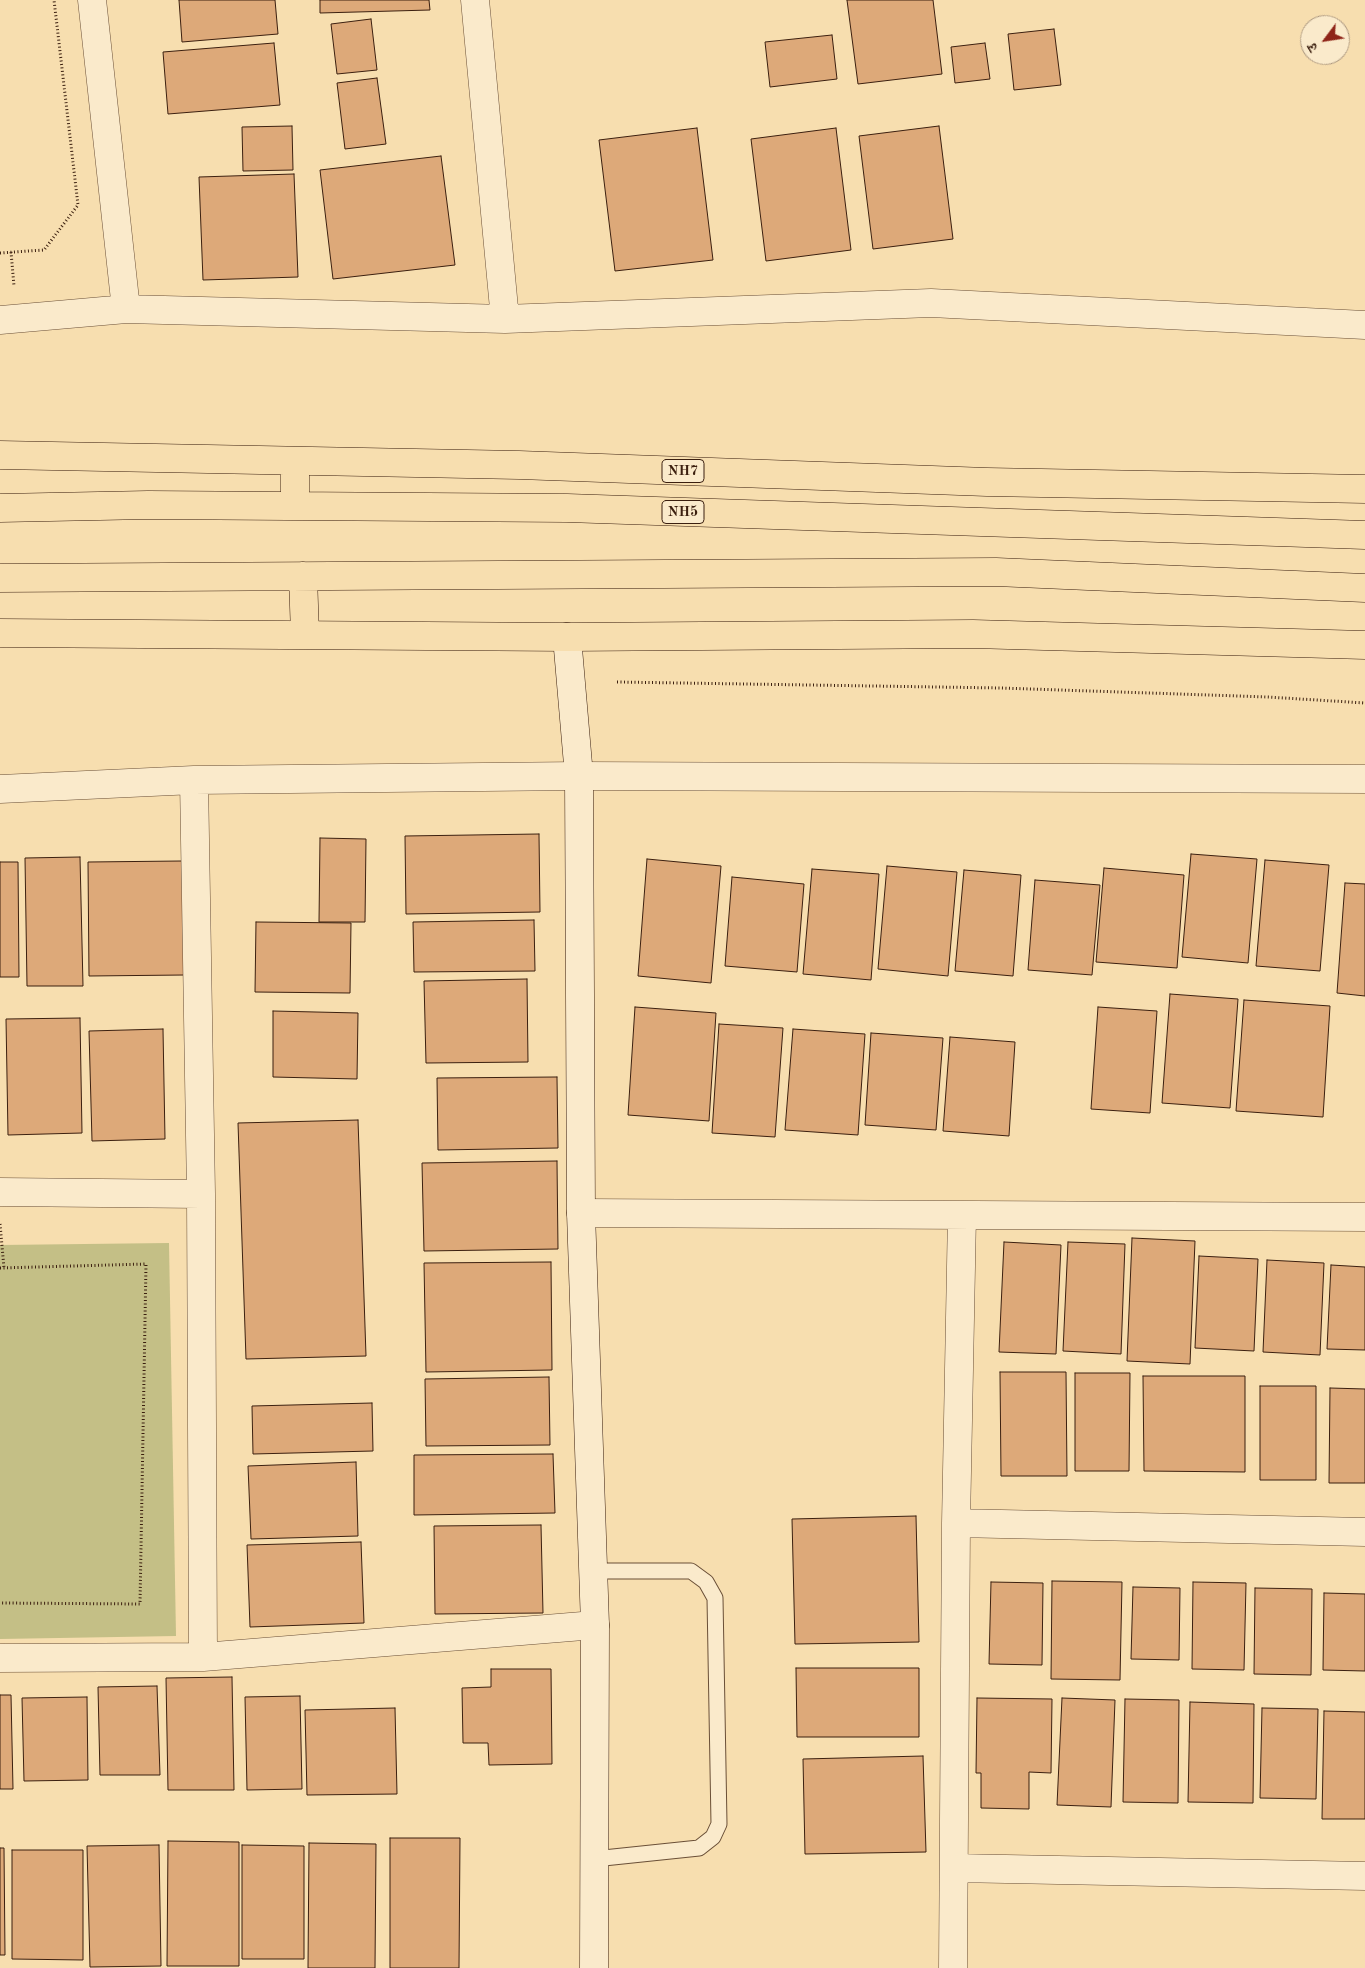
<!DOCTYPE html>
<meta charset="utf-8">
<style>
body{margin:0}
#map{position:relative;width:1365px;height:1968px;overflow:hidden;background:#f7deaf;font-family:"Old Standard TT","Noto Serif Devanagari",serif}
canvas{display:block}
.north{position:absolute;left:1300px;top:15px;width:50px;height:50px;box-sizing:border-box;background:#faeacb;border:1px solid #ae9980;border-radius:50%;rotate:239deg;font-size:14px;font-weight:700;line-height:20px;text-align:center;color:#3b1f0f}
.north::after{content:'';display:block;margin:auto;width:18px;height:22px;background:#8f2418;clip-path:polygon(50% 0,100% 100%,50% 72%,0 100%)}
</style>
<div id="map">
<canvas width="1365" height="1968"></canvas>
<div class="north">उ</div>
</div>
<script>
const c = document.querySelector('canvas').getContext('2d');
c.lineJoin = 'round';
function paint(path, color) { c.fillStyle = color; c.fill(path, 'evenodd'); }
const poly = rows => new Path2D(rows.map(r => 'M' + r).join(''));
function strokePath(path, color, width, dash) { c.strokeStyle = color; c.lineWidth = width; c.lineCap = dash ? 'butt' : 'round'; c.setLineDash(dash || []); c.stroke(path); }
function label(font, color, halo, rows, align = 'center') {
  c.font = font + ' "Old Standard TT",serif'; c.lineWidth = 4; c.setLineDash([]); c.textBaseline = 'middle'; c.strokeStyle = halo; c.fillStyle = color; for (const [text, x, y, turn = 0] of rows) {
    c.save(); c.translate(x, y); c.rotate((+turn || 0) * Math.PI / 180); c.textAlign = isNaN(turn) ? turn : align; if (halo) c.strokeText(text, 0, 0); c.fillText(text, 0, 0); c.restore();
  }
}
paint(poly([
 [169,1243,176,1636,0,1639,0,1245]
]), '#c4bf86');
const building = poly([
 [179,0,275,0,278,34,182,42,179,0],
 [320,0,429,0,430,10,320,13,320,0],
 [847,0,933,0,942,74,858,84,847,0],
 [371,19,377,70,337,74,331,24,371,19],
 [1054,29,1061,85,1014,90,1008,34,1054,29],
 [832,35,837,79,770,87,765,42,832,35],
 [274,43,280,105,168,114,163,52,274,43],
 [985,43,990,79,955,83,951,47,985,43],
 [377,78,386,144,345,149,337,83,377,78],
 [292,126,293,170,243,171,242,127,292,126],
 [939,126,953,239,873,249,859,136,939,126],
 [697,128,713,260,615,271,599,140,697,128],
 [836,128,851,250,766,261,751,139,836,128],
 [441,156,455,265,333,279,320,170,441,156],
 [294,174,298,277,203,280,199,177,294,174],
 [539,834,540,912,406,914,405,836,539,834],
 [320,838,366,839,365,922,319,922,320,838],
 [1191,854,1257,859,1248,963,1182,957,1191,854],
 [80,857,83,986,27,986,25,858,80,857],
 [647,859,721,866,711,983,638,976,647,859],
 [1265,860,1329,865,1320,971,1256,966,1265,860],
 [182,861,184,975,89,976,88,862,182,861],
 [0,862,18,862,19,977,0,977,0,862],
 [887,866,957,872,948,976,878,969,887,866],
 [1104,868,1184,875,1177,968,1096,962,1104,868],
 [812,869,879,874,871,980,803,974,812,869],
 [964,870,1021,875,1013,976,955,971,964,870],
 [732,877,804,884,797,972,725,966,732,877],
 [1035,880,1100,885,1092,975,1028,970,1035,880],
 [1345,883,1365,884,1365,996,1337,993,1345,883],
 [534,920,535,971,414,972,413,922,534,920],
 [256,922,351,923,350,993,255,992,256,922],
 [527,979,528,1062,426,1063,424,981,527,979],
 [1170,994,1238,999,1230,1108,1162,1103,1170,994],
 [1244,1000,1330,1006,1323,1117,1236,1111,1244,1000],
 [635,1007,716,1013,709,1121,628,1115,635,1007],
 [1098,1007,1157,1011,1150,1113,1091,1109,1098,1007],
 [273,1011,358,1013,357,1079,273,1077,273,1011],
 [80,1018,82,1133,8,1135,6,1019,80,1018],
 [719,1024,783,1028,775,1137,712,1133,719,1024],
 [163,1029,165,1139,92,1141,89,1031,163,1029],
 [793,1029,865,1034,858,1135,785,1130,793,1029],
 [871,1033,943,1038,936,1130,865,1125,871,1033],
 [950,1037,1015,1042,1009,1136,943,1131,950,1037],
 [557,1077,558,1148,438,1150,437,1078,557,1077],
 [358,1120,366,1356,246,1359,238,1123,358,1120],
 [557,1161,558,1249,424,1251,422,1163,557,1161],
 [1132,1238,1195,1241,1190,1364,1127,1361,1132,1238],
 [1004,1242,1061,1245,1056,1354,999,1352,1004,1242],
 [1068,1242,1125,1244,1121,1354,1063,1351,1068,1242],
 [1199,1256,1258,1259,1254,1351,1195,1348,1199,1256],
 [1267,1260,1324,1263,1320,1355,1263,1352,1267,1260],
 [551,1262,552,1370,426,1372,424,1263,551,1262],
 [1331,1265,1365,1267,1365,1350,1327,1349,1331,1265],
 [1000,1372,1066,1372,1067,1476,1001,1476,1000,1372],
 [1075,1373,1130,1373,1129,1471,1075,1471,1075,1373],
 [1143,1376,1245,1376,1245,1472,1144,1471,1143,1376],
 [549,1377,550,1445,426,1446,425,1379,549,1377],
 [1260,1386,1316,1386,1316,1480,1260,1480,1260,1386],
 [1330,1388,1365,1389,1365,1483,1329,1483,1330,1388],
 [372,1403,373,1451,253,1454,252,1406,372,1403],
 [553,1454,555,1513,414,1515,414,1455,553,1454],
 [356,1462,358,1536,251,1539,248,1466,356,1462],
 [916,1516,919,1642,795,1644,792,1519,916,1516],
 [541,1525,543,1613,435,1614,434,1526,541,1525],
 [361,1542,364,1623,250,1627,247,1545,361,1542],
 [1052,1581,1122,1582,1120,1680,1051,1679,1052,1581],
 [991,1582,1043,1583,1042,1665,989,1664,991,1582],
 [1193,1582,1246,1583,1244,1670,1192,1669,1193,1582],
 [1133,1587,1180,1588,1179,1660,1131,1659,1133,1587],
 [1255,1588,1312,1589,1311,1675,1254,1674,1255,1588],
 [1324,1593,1365,1594,1365,1671,1323,1670,1324,1593],
 [796,1668,919,1668,919,1737,797,1737,796,1668],
 [491,1669,551,1669,552,1764,489,1765,488,1743,463,1743,462,1688,491,1687,491,1669],
 [232,1677,234,1790,168,1790,166,1678,232,1677],
 [157,1686,160,1775,100,1775,98,1687,157,1686],
 [0,1695,11,1695,13,1789,0,1789,0,1695],
 [300,1696,302,1789,247,1790,245,1697,300,1696],
 [87,1697,88,1780,24,1781,22,1698,87,1697],
 [977,1698,1052,1699,1051,1773,1029,1772,1029,1809,981,1808,981,1773,976,1773,977,1698],
 [1062,1698,1115,1700,1111,1807,1057,1805,1062,1698],
 [1125,1699,1179,1700,1178,1803,1123,1802,1125,1699],
 [1190,1702,1254,1704,1253,1803,1188,1802,1190,1702],
 [395,1708,397,1794,307,1795,305,1710,395,1708],
 [1262,1708,1318,1709,1316,1799,1260,1798,1262,1708],
 [1324,1711,1365,1712,1365,1819,1322,1819,1324,1711],
 [923,1756,926,1852,805,1854,803,1759,923,1756],
 [390,1838,460,1838,459,1968,390,1968,390,1838],
 [168,1841,239,1842,239,1966,167,1966,168,1841],
 [309,1843,376,1844,375,1968,308,1968,309,1843],
 [159,1845,161,1966,90,1967,87,1846,159,1845],
 [242,1845,304,1846,304,1959,242,1959,242,1845],
 [0,1848,4,1848,5,1955,0,1955,0,1848],
 [12,1850,83,1850,83,1960,12,1959,12,1850]
]);
paint(building, '#dda979');
strokePath(building, '#3b1f0f', 1);
const lane = poly([
 [593,1571,691,1571,706,1582,715,1598,719,1824,713,1837,699,1848,594,1859]
]);
const street = poly([
 [92,0,126,309],
 [475,0,505,319],
 [0,320,126,309,505,319,931,303,1365,325],
 [194,780,201,1194,203,1657],
 [0,789,194,780,579,776,1365,779],
 [0,1192,201,1194],
 [581,1213,1365,1217],
 [956,1523,1365,1532],
 [0,1658,203,1657,595,1625],
 [955,1868,1365,1876],
 [953,1968,956,1523,962,1215]
]);
const secondary = poly([
 [567,637,579,776,581,1213,595,1625,594,1968]
]);
const highway = poly([
 [0,455,519,465,987,482,1365,489],
 [295,506,295,461],
 [0,508,148,505,567,508,1365,535],
 [303,576,305,635],
 [0,578,996,572,1365,588],
 [0,633,567,637,973,634,1365,645]
]);
strokePath(lane, '#6a4f37', 17);
strokePath(street, '#6a4f37', 29);
strokePath(secondary, '#3b1f0f', 29);
strokePath(highway, '#3b1f0f', 29);
strokePath(poly([
 [11,252,14,286],
 [0,253,44,250,78,205,54,0],
 [617,682,1001,688,1268,697,1365,703],
 [0,1224,4,1268],
 [0,1268,146,1264,140,1604,0,1603]
]), '#3b1f0f', 3, [1, 2.5]);
strokePath(lane, '#faeacb', 15);
strokePath(street, '#faeacb', 28);
strokePath(secondary, '#faeacb', 28);
strokePath(highway, '#f7deaf', 28);
for (const [x, y, w] of [
 [683,471,42],
 [683,512,42]
]) { const box = new Path2D(); box.roundRect(x - w / 2, y - 11.5, w, 23, 4); c.fillStyle = '#faeacb'; c.fill(box); strokePath(box, '#3b1f0f', 1); }
label('bold 14px', '#3b1f0f', null, [
 ["NH7",683,471],
 ["NH5",683,512]
]);
</script>
